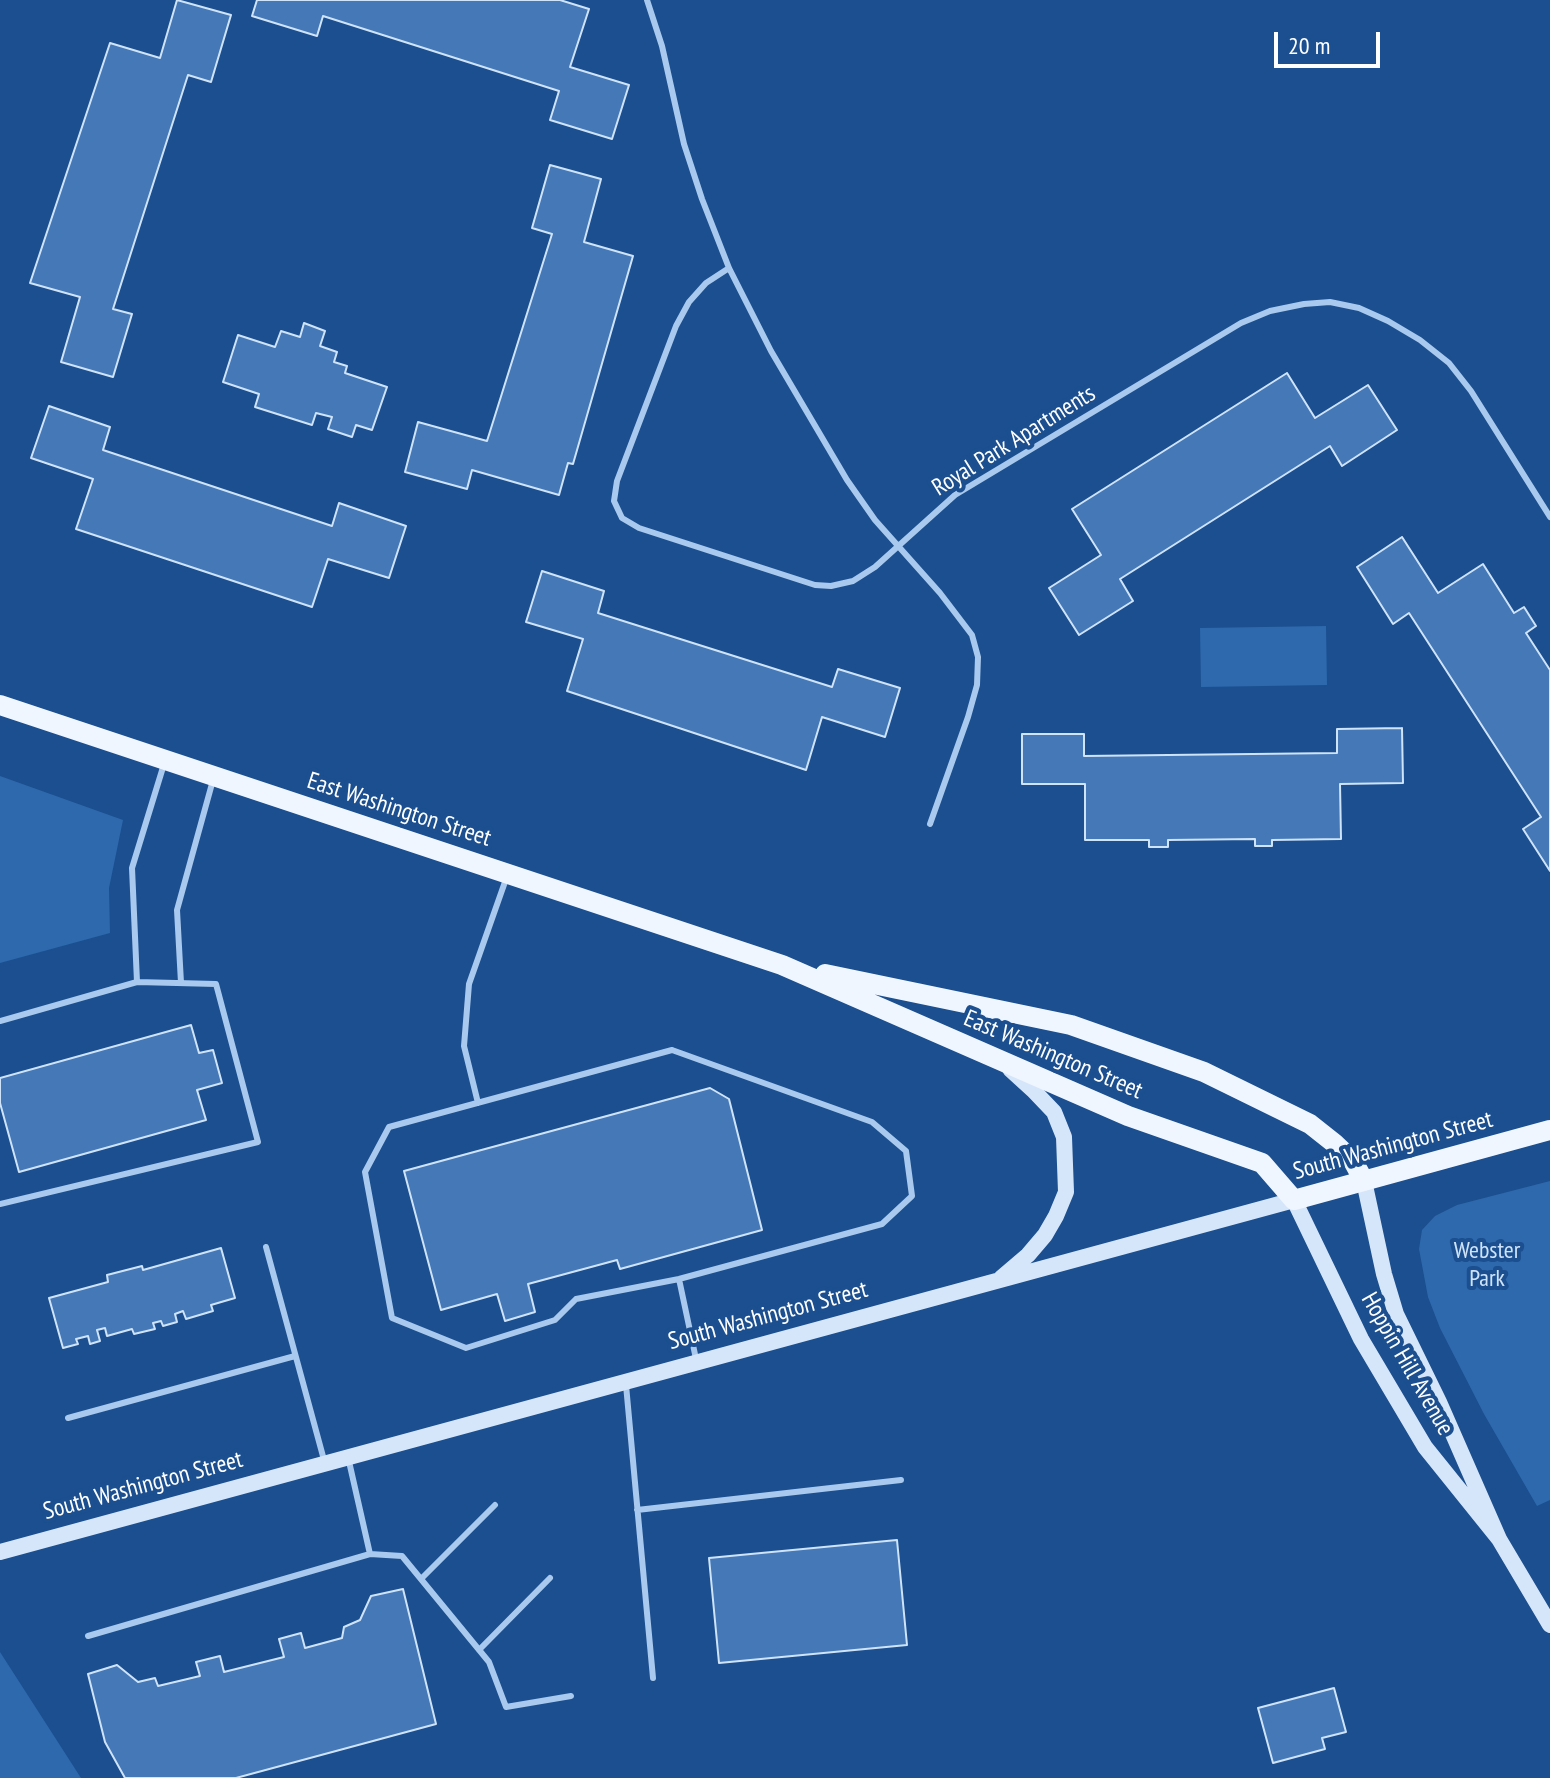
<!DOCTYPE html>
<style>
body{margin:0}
#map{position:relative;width:1550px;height:1778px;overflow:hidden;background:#1b4f8f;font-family:"PT Sans Narrow",sans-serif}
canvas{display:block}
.scale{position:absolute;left:1274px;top:32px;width:106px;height:36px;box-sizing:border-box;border:4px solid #fff;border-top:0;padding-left:10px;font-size:24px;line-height:28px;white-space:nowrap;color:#fff;-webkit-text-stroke:6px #1b4f8f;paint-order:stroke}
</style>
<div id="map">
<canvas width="1550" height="1778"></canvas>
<div class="scale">20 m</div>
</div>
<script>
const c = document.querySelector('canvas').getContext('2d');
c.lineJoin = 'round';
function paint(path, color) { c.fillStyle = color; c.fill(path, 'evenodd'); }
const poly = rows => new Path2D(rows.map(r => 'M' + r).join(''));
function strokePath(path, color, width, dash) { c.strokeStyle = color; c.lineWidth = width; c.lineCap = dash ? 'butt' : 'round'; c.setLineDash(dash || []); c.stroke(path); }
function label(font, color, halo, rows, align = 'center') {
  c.font = font + ' "PT Sans Narrow",sans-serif'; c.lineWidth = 8; c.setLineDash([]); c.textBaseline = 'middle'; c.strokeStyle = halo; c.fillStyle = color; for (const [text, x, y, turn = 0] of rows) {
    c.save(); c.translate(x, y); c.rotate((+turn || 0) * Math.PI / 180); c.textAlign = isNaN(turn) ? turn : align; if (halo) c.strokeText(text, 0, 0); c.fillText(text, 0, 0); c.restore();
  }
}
paint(poly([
 [1326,626,1327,685,1201,687,1200,628],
 [0,776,123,820,109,888,110,933,0,963],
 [1550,1181,1550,1500,1537,1506,1484,1414,1440,1328,1428,1297,1419,1249,1422,1230,1435,1216,1457,1205],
 [0,1652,81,1778,0,1778]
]), '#2e69ad');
const building = poly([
 [177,0,231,15,211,82,188,75,113,309,132,314,113,377,61,362,80,297,30,283,110,43,160,58,177,0],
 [257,0,560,0,589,9,570,67,629,85,612,139,550,120,559,91,323,16,317,36,252,16,257,0],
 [550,165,601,179,584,242,633,256,573,464,568,463,559,495,472,470,467,489,405,472,418,422,487,441,552,234,532,228,550,165],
 [304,323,325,331,320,346,337,352,334,362,347,366,345,373,387,387,372,430,356,425,352,437,328,429,332,417,316,413,312,425,255,407,259,394,223,382,238,335,275,347,281,331,300,337,304,323],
 [1287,373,1315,418,1368,385,1397,430,1342,466,1330,446,1120,579,1133,601,1079,635,1049,588,1101,555,1072,509,1287,373],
 [49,406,110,427,103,450,332,526,339,503,406,526,389,578,328,559,312,607,76,529,93,479,31,458,49,406],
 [1402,537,1438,593,1483,564,1514,613,1524,607,1536,626,1526,633,1550,670,1550,871,1523,829,1541,817,1409,613,1393,624,1357,567,1402,537],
 [542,571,604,591,598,613,832,687,838,669,900,688,885,737,822,717,806,770,567,691,583,639,526,622,542,571],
 [1402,728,1403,783,1340,784,1341,839,1272,840,1272,846,1255,846,1255,839,1168,840,1168,847,1149,847,1149,840,1085,840,1085,784,1022,784,1022,734,1084,734,1084,756,1337,753,1337,729,1402,728],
 [191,1025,199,1053,213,1050,222,1083,197,1090,206,1120,19,1172,0,1103,0,1078,191,1025],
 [710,1088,729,1099,762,1230,620,1269,617,1260,528,1284,535,1312,505,1321,497,1294,441,1310,404,1171,710,1088],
 [221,1248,235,1298,211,1305,213,1311,186,1319,183,1311,175,1314,177,1322,163,1326,161,1321,153,1323,155,1329,134,1334,132,1329,107,1336,105,1328,97,1330,100,1341,90,1344,88,1336,76,1339,78,1344,63,1348,49,1298,108,1282,107,1275,142,1266,143,1270,221,1248],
 [897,1540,907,1645,719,1663,709,1558,897,1540],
 [403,1589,436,1724,236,1778,125,1778,105,1742,88,1674,117,1665,138,1682,155,1678,158,1686,200,1676,196,1662,220,1656,224,1672,284,1657,279,1639,301,1633,305,1648,342,1638,344,1627,360,1620,371,1596,403,1589],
 [1334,1688,1346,1732,1322,1738,1325,1749,1273,1763,1258,1708,1334,1688]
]);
paint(building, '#4478b7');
strokePath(building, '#cfe3fa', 2);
strokePath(poly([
 [647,0,662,46,684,144,702,199,729,268,771,351,847,480,875,520,940,593,972,635,978,657,977,685,968,717,930,824],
 [729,268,706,283,689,302,676,326,617,481,614,501,622,518,639,528,815,585,831,586,853,581,875,567,955,495,1241,323,1270,311,1304,304,1330,302,1359,308,1388,321,1420,340,1449,363,1471,391,1550,517],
 [137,982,132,868,164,764],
 [181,983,177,910,213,780],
 [0,1021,137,982,216,984,258,1142,0,1204],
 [672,1050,872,1122,906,1151,912,1196,882,1224,679,1279,576,1299,555,1320,466,1348,392,1318,365,1172,389,1127,672,1050],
 [478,1103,464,1046,469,984,506,879],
 [266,1247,324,1460],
 [679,1279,696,1359],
 [626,1385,653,1678],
 [68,1418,295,1356],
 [637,1510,901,1480],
 [370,1554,402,1556,489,1662,506,1707,571,1696],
 [421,1579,495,1505],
 [88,1636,370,1554,348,1457],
 [479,1650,550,1578]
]), '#a9c9ee', 6);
strokePath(poly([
 [1364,1181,1384,1274,1396,1314,1439,1402,1499,1539,1550,1625],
 [1001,1278,1028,1255,1045,1235,1056,1216,1066,1192,1064,1137,1054,1112,1033,1090,1010,1069],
 [0,1552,1294,1200,1361,1339,1425,1447,1499,1539]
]), '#d6e6fa', 16);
strokePath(poly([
 [0,705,782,965,1128,1116,1262,1163,1294,1200,1550,1130],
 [825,974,1071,1025,1204,1072,1310,1124,1334,1143,1353,1161,1364,1181]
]), '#f0f6ff', 20);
label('24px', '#fff', '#1b4f8f', [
 ["Royal Park Apartments",1014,441,-32],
 ["East Washington Street",399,810,18],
 ["East Washington Street",1053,1055,23],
 ["South Washington Street",1393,1146,-15],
 ["South Washington Street",768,1316,-15],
 ["Hoppin Hill Avenue",1407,1364,60],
 ["South Washington Street",143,1486,-15]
]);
label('24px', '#cfe3fa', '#1b4f8f', [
 ["Webster",1487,1251],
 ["Park",1487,1279]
]);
</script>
